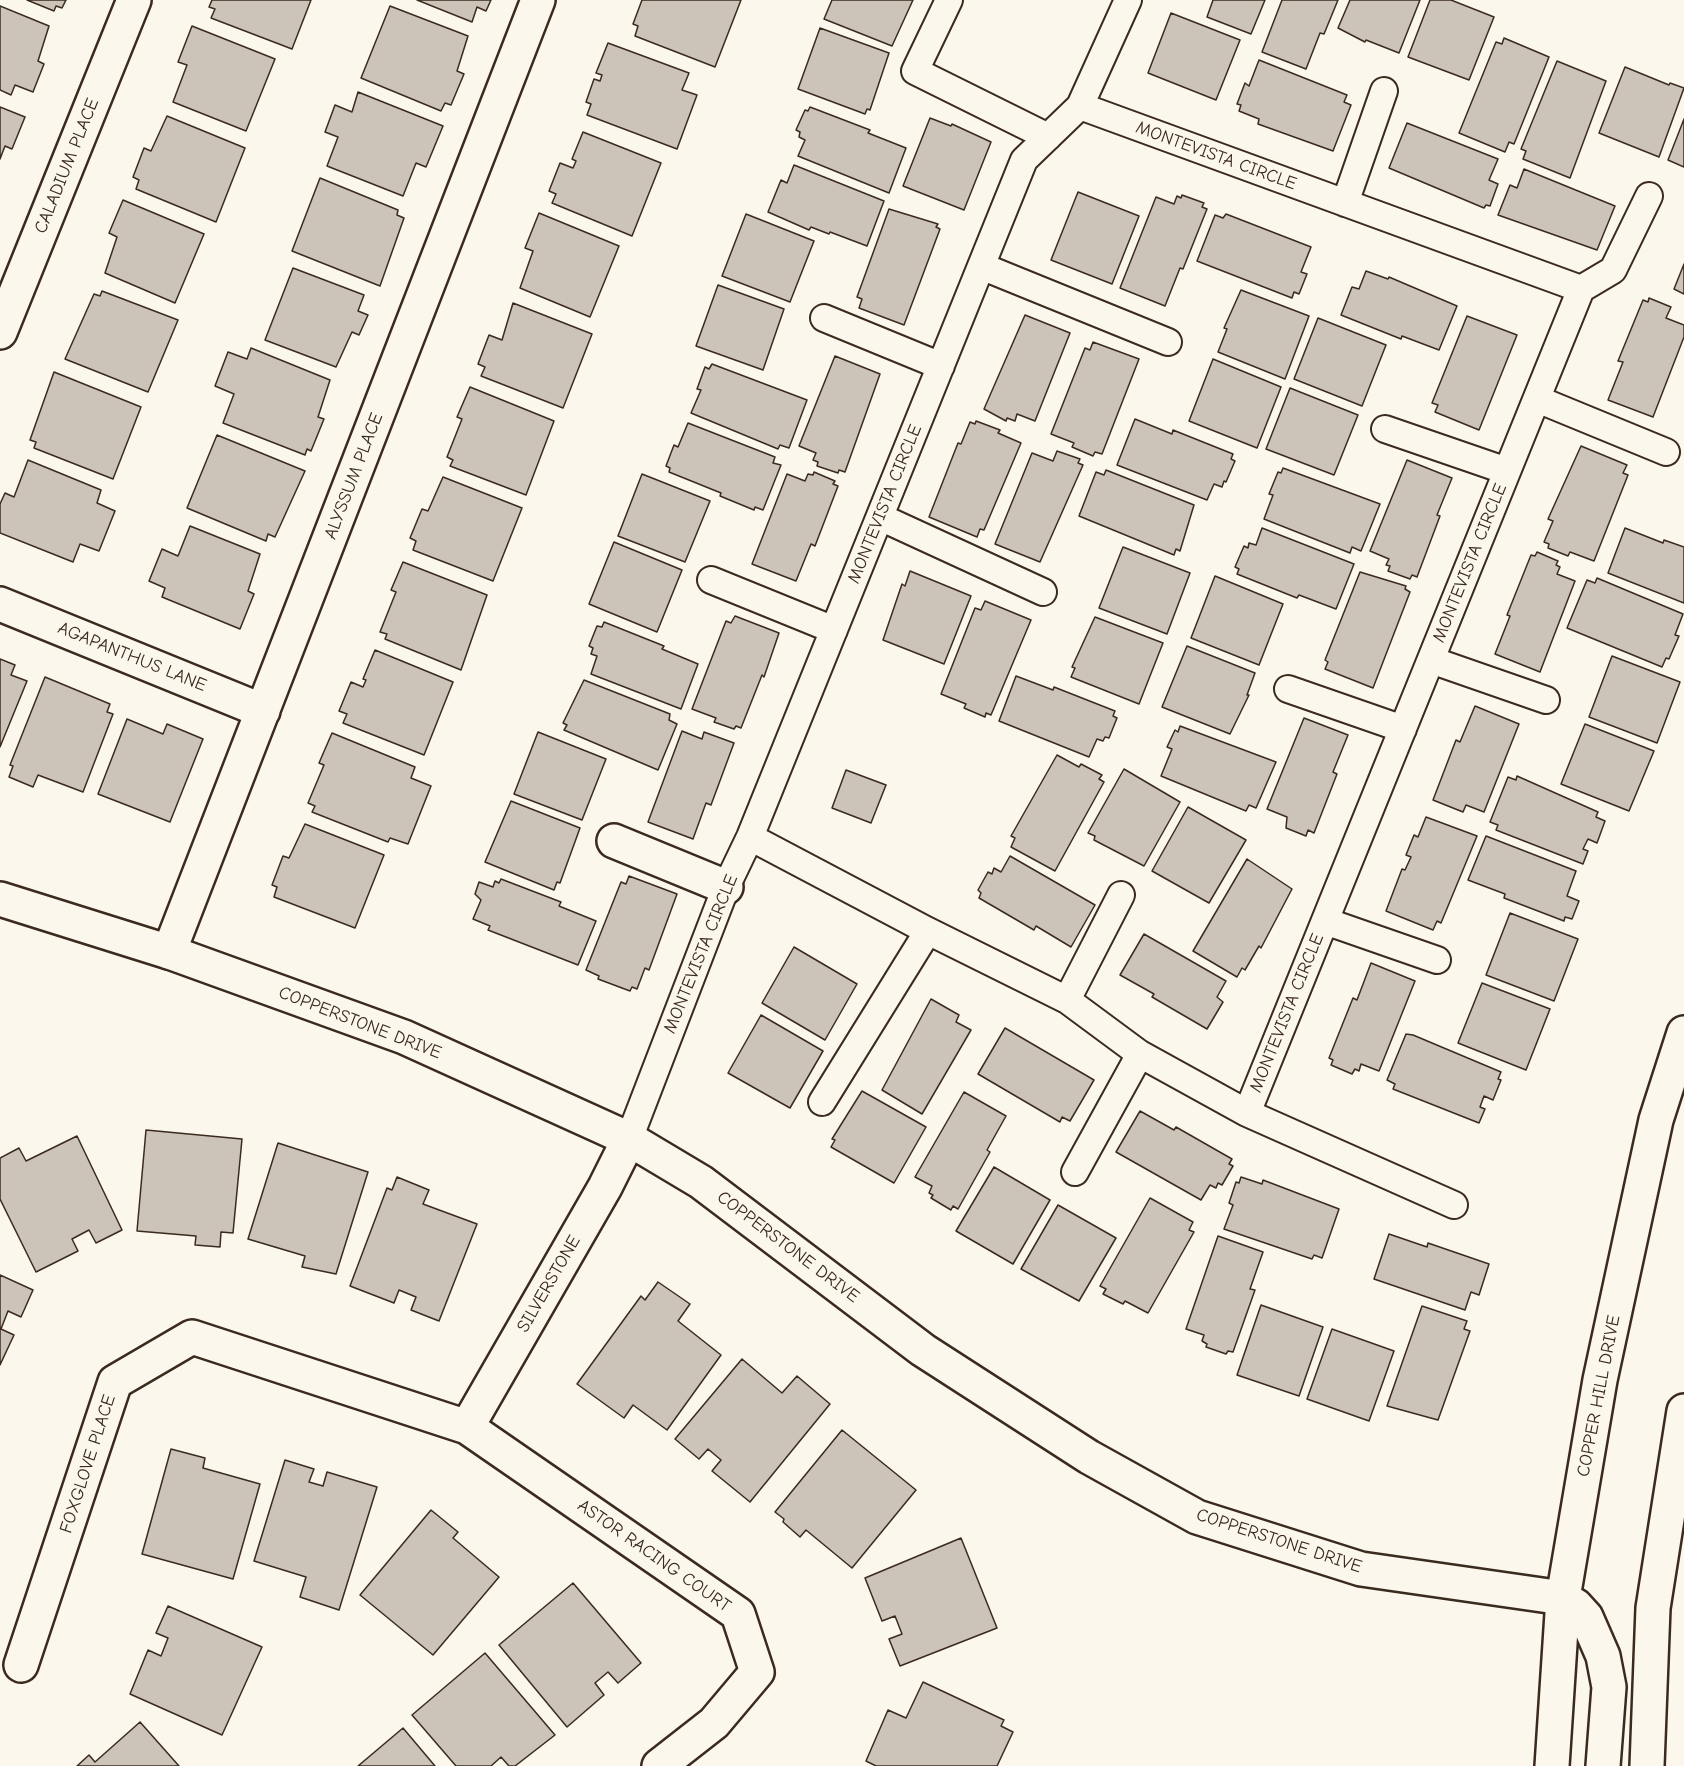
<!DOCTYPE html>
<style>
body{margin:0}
canvas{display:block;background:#fbf7ec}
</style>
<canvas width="1684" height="1766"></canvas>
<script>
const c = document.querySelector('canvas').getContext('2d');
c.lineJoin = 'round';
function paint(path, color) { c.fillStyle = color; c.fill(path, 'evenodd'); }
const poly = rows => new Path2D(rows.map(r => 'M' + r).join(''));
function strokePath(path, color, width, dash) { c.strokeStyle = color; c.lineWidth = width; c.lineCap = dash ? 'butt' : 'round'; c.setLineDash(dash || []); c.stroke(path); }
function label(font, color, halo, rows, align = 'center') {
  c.font = font + ' "Comic Neue",sans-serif'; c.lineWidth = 5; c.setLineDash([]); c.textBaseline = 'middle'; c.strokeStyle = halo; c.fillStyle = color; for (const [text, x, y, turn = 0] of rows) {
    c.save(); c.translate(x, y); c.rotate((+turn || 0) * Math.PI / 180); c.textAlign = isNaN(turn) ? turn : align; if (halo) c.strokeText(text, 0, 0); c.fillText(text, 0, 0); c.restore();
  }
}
const building = poly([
 [27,0,66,0,62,8,56,6,54,11,27,0],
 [212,0,311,0,292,49,211,18,215,9,209,7,212,0],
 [417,0,491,0,486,11,477,7,472,22,417,0],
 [642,0,741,0,715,67,635,36,638,26,633,24,642,0],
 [832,0,913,0,892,46,824,19,832,0],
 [1213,0,1265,0,1251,34,1207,17,1213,0],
 [1282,0,1338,0,1324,34,1320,33,1306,69,1262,52,1282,0],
 [1350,0,1420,0,1399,53,1366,40,1365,42,1338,28,1350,0],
 [1430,0,1451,0,1494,17,1469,80,1408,57,1430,0],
 [0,6,49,26,38,61,44,64,33,92,15,85,11,95,0,90,0,6],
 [390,6,468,36,457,71,464,74,451,105,445,103,441,111,361,78,390,6],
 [1171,13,1240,40,1216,100,1148,73,1171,13],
 [192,26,275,59,246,131,173,102,187,65,178,62,192,26],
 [820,28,889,53,870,110,867,109,865,114,798,89,820,28],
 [1504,38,1549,57,1514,144,1509,142,1505,152,1459,133,1496,42,1502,44,1504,38],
 [608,43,689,73,682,90,697,95,677,149,587,115,591,104,586,102,594,79,600,81,602,75,596,73,608,43],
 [1259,60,1347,95,1344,102,1351,105,1333,151,1258,124,1259,119,1239,111,1241,105,1237,104,1245,83,1249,86,1259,60],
 [1557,61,1606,81,1570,178,1523,159,1526,151,1521,149,1557,61],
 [1625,67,1669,85,1670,83,1684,88,1659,157,1599,133,1625,67],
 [358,92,443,126,426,167,416,163,403,196,327,166,338,137,325,132,335,105,352,112,358,92],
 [0,107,25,117,12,149,5,146,0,159,0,107],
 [810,107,870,130,868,133,906,148,889,193,798,156,805,140,799,137,800,132,796,130,805,110,808,111,810,107],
 [167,116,245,148,216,222,136,189,139,180,133,177,144,148,151,151,167,116],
 [930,118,951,126,952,124,991,142,964,210,903,186,930,118],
 [1684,119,1684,167,1668,160,1684,119],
 [1407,123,1498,159,1489,180,1498,184,1490,206,1486,205,1484,208,1389,168,1407,123],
 [583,132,661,163,632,236,552,203,556,194,549,191,560,163,573,168,576,161,572,159,583,132],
 [794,165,884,201,867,246,830,232,829,234,811,227,809,230,768,212,781,180,787,183,794,165],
 [1524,169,1615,206,1597,250,1498,215,1510,185,1517,188,1524,169],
 [320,178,398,210,397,215,404,218,380,286,292,251,320,178],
 [1078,192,1139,216,1112,284,1051,260,1078,192],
 [1182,195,1204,203,1202,207,1207,209,1183,269,1180,268,1165,306,1120,288,1156,197,1174,204,1177,196,1181,198,1182,195],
 [123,200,204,234,175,303,105,273,117,237,109,233,123,200],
 [889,209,938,224,936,227,940,229,904,325,859,308,862,299,857,297,889,209],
 [539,213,619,246,590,317,520,288,533,251,525,248,539,213],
 [746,214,814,241,790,302,722,276,746,214],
 [1226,214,1311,247,1301,272,1307,274,1299,294,1294,292,1292,298,1197,261,1215,215,1223,218,1226,214],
 [1684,264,1684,294,1674,289,1684,264],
 [293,268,364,295,358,311,368,315,359,335,352,332,336,367,265,340,293,268],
 [1366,271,1388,279,1389,277,1457,306,1439,350,1402,336,1401,339,1341,315,1352,287,1359,289,1366,271],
 [718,285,784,309,763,370,696,346,718,285],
 [1241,290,1309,316,1285,379,1218,352,1227,329,1224,328,1241,290],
 [102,291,178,320,148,392,65,359,94,294,100,296,102,291],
 [1649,298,1671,307,1666,318,1684,325,1684,337,1653,417,1608,400,1623,362,1618,361,1643,300,1648,302,1649,298],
 [513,303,592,334,563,408,481,376,485,367,478,364,489,335,502,340,513,303],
 [1025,315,1070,333,1035,421,1017,414,1015,421,1007,418,1006,421,984,409,1025,315],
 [1467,316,1517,335,1479,430,1435,412,1438,405,1432,403,1467,316],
 [1318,318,1386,345,1362,406,1294,379,1318,318],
 [1093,342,1139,359,1102,454,1095,452,1093,456,1072,447,1074,443,1051,434,1085,348,1090,350,1093,342],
 [251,348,330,380,318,417,324,419,311,451,307,449,305,455,223,423,234,394,215,386,228,352,247,359,251,348],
 [835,356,880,374,845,472,839,470,838,473,817,466,818,462,813,460,816,453,799,446,835,356],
 [1213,359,1281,387,1257,448,1189,421,1213,359],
 [712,364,807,400,789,448,780,445,778,449,691,413,701,390,697,389,705,367,709,369,712,364],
 [54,372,141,407,113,479,34,448,36,442,30,440,54,372],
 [470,387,554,421,526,495,450,466,453,460,447,457,462,419,457,417,470,387],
 [1290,388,1358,415,1334,475,1266,449,1290,388],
 [1135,419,1172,434,1173,430,1233,454,1231,459,1235,461,1226,482,1224,481,1222,487,1214,484,1207,500,1117,465,1135,419],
 [976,421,1000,430,998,433,1021,443,984,530,980,529,977,537,929,517,958,443,961,444,970,422,975,424,976,421],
 [688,423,775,457,773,463,781,465,763,510,755,507,754,510,720,496,721,493,669,472,670,468,666,466,674,445,678,447,688,423],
 [217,435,305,471,275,537,268,534,266,541,187,508,217,435],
 [1581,446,1627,465,1623,473,1628,475,1594,561,1570,552,1568,556,1548,548,1549,544,1544,542,1553,521,1548,519,1581,446],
 [1057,451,1080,459,1078,463,1083,465,1040,562,995,544,1032,453,1053,461,1057,451],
 [28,460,101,490,97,503,115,511,99,551,80,544,73,562,0,533,0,504,5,493,14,497,28,460],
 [1407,460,1452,478,1437,515,1440,516,1417,577,1412,575,1410,579,1388,571,1390,566,1386,565,1389,559,1370,551,1407,460],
 [1283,468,1380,504,1361,551,1352,547,1350,553,1264,519,1273,495,1269,494,1278,472,1281,473,1283,468],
 [1106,470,1194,505,1180,551,1176,549,1174,555,1079,516,1096,472,1104,475,1106,470],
 [814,472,835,481,833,484,838,486,815,546,811,544,796,581,752,564,787,474,805,481,808,474,813,475,814,472],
 [642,474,710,501,685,562,618,536,642,474],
 [443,477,522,508,493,581,413,550,416,541,410,538,422,509,428,511,443,477],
 [190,526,260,554,248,591,254,594,240,629,162,597,165,588,149,581,162,549,178,556,190,526],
 [1262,528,1354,564,1336,609,1299,595,1297,598,1237,574,1239,569,1235,567,1244,546,1248,548,1249,543,1256,545,1262,528],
 [1625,528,1663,543,1664,540,1684,547,1684,603,1608,573,1625,528],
 [614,542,682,570,657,632,589,604,614,542],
 [1123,547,1190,573,1167,634,1099,608,1123,547],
 [1537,552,1558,561,1556,565,1560,567,1557,574,1575,581,1540,672,1495,654,1510,616,1507,615,1531,555,1535,556,1537,552],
 [403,562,487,595,461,670,385,639,387,634,380,632,396,592,391,590,403,562],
 [910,571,971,596,944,664,883,640,902,584,905,586,910,571],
 [1360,572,1406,586,1405,589,1410,592,1373,688,1325,669,1328,662,1325,660,1360,572],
 [1215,576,1283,604,1259,665,1191,638,1215,576],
 [1597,578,1683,614,1675,635,1679,636,1669,659,1666,658,1662,667,1567,628,1587,580,1595,583,1597,578],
 [985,601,1031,620,991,715,986,713,985,717,964,708,966,704,941,694,975,608,981,610,985,601],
 [735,616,779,633,764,677,762,675,741,728,736,726,734,729,714,722,716,718,692,709,726,621,731,623,735,616],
 [1095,617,1163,643,1139,704,1071,677,1075,668,1072,667,1095,617],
 [604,622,664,646,662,649,698,664,681,709,591,674,597,656,591,654,593,648,589,646,597,626,602,627,604,622],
 [1187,646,1255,673,1247,695,1249,695,1230,734,1162,707,1187,646],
 [375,650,453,682,424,755,343,723,347,714,339,711,351,682,363,687,366,680,363,679,375,650],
 [1612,656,1680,682,1657,743,1589,717,1612,656],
 [0,659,15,665,11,675,27,681,0,747,0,659],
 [1016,676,1053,690,1054,687,1115,711,1113,716,1117,718,1109,738,1105,737,1103,741,1097,739,1089,757,999,721,1016,676],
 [45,677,110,704,107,712,113,714,83,792,38,775,33,787,9,777,13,766,10,765,45,677],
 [584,680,670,714,669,720,677,724,658,770,564,730,567,725,563,723,584,680],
 [1475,706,1519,724,1484,812,1466,805,1463,812,1433,800,1456,740,1460,742,1475,706],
 [1304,718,1348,735,1333,772,1337,774,1314,833,1308,830,1306,836,1286,828,1287,817,1267,809,1304,718],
 [127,719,163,734,167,724,203,739,170,822,98,794,127,719],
 [1585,724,1654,751,1629,811,1561,784,1585,724],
 [1180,726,1276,762,1256,808,1249,805,1246,811,1161,776,1172,749,1167,747,1175,730,1178,732,1180,726],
 [682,731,702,739,704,732,734,743,711,805,706,803,693,839,648,822,682,731],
 [538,732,606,759,582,820,514,794,538,732],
 [332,733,415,767,411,778,431,786,408,844,390,838,388,842,312,812,315,806,308,803,324,765,319,763,332,733],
 [1057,755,1079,767,1081,764,1102,775,1099,779,1104,782,1055,871,1011,847,1015,838,1011,836,1057,755],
 [1124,769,1180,802,1144,866,1094,840,1095,836,1088,833,1124,769],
 [846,770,886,785,871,823,832,808,846,770],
 [1517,776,1598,812,1596,817,1605,821,1597,843,1588,839,1583,849,1588,851,1583,864,1496,830,1498,825,1490,822,1508,777,1516,780,1517,776],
 [511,801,580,828,560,883,557,882,554,890,485,862,511,801],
 [1188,807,1246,840,1209,903,1152,871,1188,807],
 [1426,817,1477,836,1441,923,1437,921,1433,930,1386,911,1402,869,1405,870,1411,857,1406,855,1414,835,1418,837,1426,817],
 [305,824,384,855,355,928,274,897,277,887,272,885,283,856,289,858,305,824],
 [1486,836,1576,871,1567,896,1579,901,1572,919,1565,917,1564,921,1504,898,1505,894,1468,880,1486,836],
 [1010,856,1095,905,1071,947,1036,926,1034,930,979,898,981,893,978,890,988,872,992,874,994,868,1001,872,1010,856],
 [1247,859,1292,889,1261,948,1259,946,1245,970,1242,968,1237,977,1193,951,1247,859],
 [629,876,677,894,649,970,645,968,637,989,632,987,630,991,598,979,599,976,586,970,621,882,626,884,629,876],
 [501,879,561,902,559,906,596,921,578,965,488,930,490,926,473,919,481,900,475,894,479,882,493,887,495,881,499,883,501,879],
 [1510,913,1578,939,1554,1001,1486,975,1510,913],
 [1144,934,1226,981,1217,997,1223,1002,1207,1029,1152,997,1154,994,1120,975,1144,934],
 [794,947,857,984,825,1040,762,1003,794,947],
 [1371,963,1415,981,1379,1071,1361,1064,1359,1071,1355,1069,1352,1074,1331,1065,1333,1060,1329,1058,1353,998,1357,1000,1371,963],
 [1482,983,1550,1009,1526,1070,1458,1043,1482,983],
 [931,999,959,1015,956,1022,971,1030,922,1114,882,1090,931,999],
 [761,1015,823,1051,790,1108,728,1073,761,1015],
 [1005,1028,1094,1080,1070,1121,1062,1117,1060,1122,978,1074,1005,1028],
 [1406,1034,1413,1035,1501,1072,1498,1079,1501,1080,1493,1100,1484,1096,1480,1107,1485,1109,1479,1123,1393,1089,1395,1084,1387,1080,1406,1034],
 [862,1091,926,1127,894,1183,831,1147,835,1140,832,1139,862,1091],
 [964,1092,1006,1116,987,1150,990,1152,958,1209,953,1206,951,1210,931,1198,933,1195,929,1193,932,1186,915,1177,964,1092],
 [1140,1111,1174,1130,1176,1127,1232,1159,1229,1164,1233,1166,1222,1185,1218,1183,1216,1188,1210,1185,1201,1200,1116,1152,1140,1111],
 [146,1130,242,1139,233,1233,221,1232,220,1247,195,1245,196,1236,137,1231,146,1130],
 [77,1136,122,1230,96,1243,89,1230,72,1239,78,1251,36,1272,0,1199,0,1158,19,1148,26,1161,77,1136],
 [278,1143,368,1172,336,1274,302,1267,305,1256,248,1239,278,1143],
 [994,1167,1050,1200,1013,1264,956,1231,994,1167],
 [397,1177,429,1190,423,1204,477,1224,439,1321,411,1310,416,1297,399,1290,394,1303,350,1286,387,1188,392,1190,397,1177],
 [1241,1177,1262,1184,1263,1180,1339,1209,1322,1258,1314,1255,1312,1259,1224,1229,1233,1205,1229,1203,1236,1182,1239,1183,1241,1177],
 [1150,1198,1193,1222,1189,1230,1194,1232,1148,1313,1125,1301,1123,1304,1103,1294,1106,1289,1100,1286,1150,1198],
 [1058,1205,1116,1238,1079,1301,1021,1269,1058,1205],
 [1389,1234,1427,1247,1428,1243,1489,1264,1479,1295,1471,1292,1465,1310,1374,1279,1389,1234],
 [1218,1236,1263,1252,1250,1289,1255,1290,1233,1352,1228,1351,1226,1354,1206,1347,1207,1344,1202,1341,1204,1335,1186,1329,1218,1236],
 [0,1275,33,1290,21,1317,8,1311,1,1329,14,1335,0,1365,0,1275],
 [658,1282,690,1304,678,1321,721,1355,667,1430,633,1405,624,1418,577,1384,641,1296,645,1300,658,1282],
 [1261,1305,1323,1327,1299,1396,1237,1375,1261,1305],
 [1422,1306,1467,1321,1464,1329,1470,1331,1438,1420,1387,1406,1422,1306],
 [1332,1329,1394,1351,1369,1421,1307,1399,1332,1329],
 [742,1359,782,1393,797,1376,830,1404,750,1502,712,1471,721,1460,708,1449,699,1459,675,1439,742,1359],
 [842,1430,916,1490,852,1568,806,1530,800,1537,783,1522,784,1519,775,1512,842,1430],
 [171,1449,205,1458,203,1468,260,1484,233,1579,142,1554,171,1449],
 [285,1460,314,1469,309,1482,323,1486,327,1472,377,1487,339,1610,300,1597,306,1577,254,1561,285,1460],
 [431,1510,458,1532,453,1538,499,1577,433,1655,360,1595,431,1510],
 [961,1538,997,1628,900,1666,889,1639,902,1634,895,1616,882,1621,865,1578,961,1538],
 [573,1583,641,1663,618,1683,608,1672,595,1683,604,1695,567,1727,499,1645,573,1583],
 [168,1606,262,1647,222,1735,130,1694,148,1650,161,1656,168,1638,156,1633,168,1606],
 [485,1653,555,1735,515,1766,509,1766,501,1757,491,1766,456,1766,412,1715,485,1653],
 [923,1682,1004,1720,1001,1726,1013,1732,997,1766,876,1766,866,1761,888,1710,906,1718,923,1682],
 [140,1722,179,1766,77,1766,89,1755,95,1762,140,1722],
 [403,1728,435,1766,358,1766,403,1728]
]);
paint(building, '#ccc4b9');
strokePath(building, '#3b2a1e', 1.5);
const service = poly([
 [949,0,915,71,1048,137],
 [1080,106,1128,0],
 [1345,203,1384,91],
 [981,266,1168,342],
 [1581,289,1613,270,1649,196],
 [824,318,941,366],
 [1537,399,1666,452],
 [1385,429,1507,471],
 [880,517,1043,592],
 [711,580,834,630],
 [1431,660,1546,700],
 [1288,689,1403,729],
 [750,837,928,931,1067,1000,1140,1054,1247,1113,1454,1205],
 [1325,921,1437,960],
 [1067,1000,1121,895],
 [822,1102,928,931],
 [629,1139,726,887,750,837,1024,160,1080,106,1581,289,1247,1113],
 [1075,1172,1140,1054]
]);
const minor = poly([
 [0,332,134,0],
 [0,604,263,711],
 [614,841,726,887],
 [169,952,538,0],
 [467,1427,605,1187,629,1139],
 [21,1665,115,1382,192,1337,467,1427,738,1614,757,1672,714,1723,659,1766]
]);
const tertiary = poly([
 [0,899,169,952,404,1037,629,1139,701,1182,923,1350,1089,1457,1197,1517,1361,1569,1563,1598]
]);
const secondary = poly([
 [1563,1598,1576,1606,1586,1617,1603,1656,1609,1687,1603,1766],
 [1552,1766,1563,1598,1600,1380,1656,1120,1684,1033],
 [1647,1766,1653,1608,1684,1411]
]);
strokePath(service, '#3b2a1e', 30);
strokePath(minor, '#3b2a1e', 38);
strokePath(tertiary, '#3b2a1e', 38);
strokePath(secondary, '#3b2a1e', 38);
strokePath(service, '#fbf7ec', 26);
strokePath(minor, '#fbf7ec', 33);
strokePath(tertiary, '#fbf7ec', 33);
strokePath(secondary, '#fbf7ec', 33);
label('18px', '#3b2a1e', '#fbf7ec', [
 ["MONTEVISTA CIRCLE",1216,156,20],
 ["CALADIUM PLACE",67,166,-68],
 ["ALYSSUM PLACE",354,476,-69],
 ["MONTEVISTA CIRCLE",885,504,-68],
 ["MONTEVISTA CIRCLE",1470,563,-68],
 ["AGAPANTHUS LANE",132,657,22],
 ["MONTEVISTA CIRCLE",701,954,-68],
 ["MONTEVISTA CIRCLE",1287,1013,-68],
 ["COPPERSTONE DRIVE",360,1023,21],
 ["COPPERSTONE DRIVE",788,1247,37],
 ["SILVERSTONE",549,1284,-60],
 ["COPPER HILL DRIVE",1599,1396,-79],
 ["FOXGLOVE PLACE",88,1464,-72],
 ["COPPERSTONE DRIVE",1279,1541,18],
 ["ASTOR RACING COURT",654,1556,35]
]);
</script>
